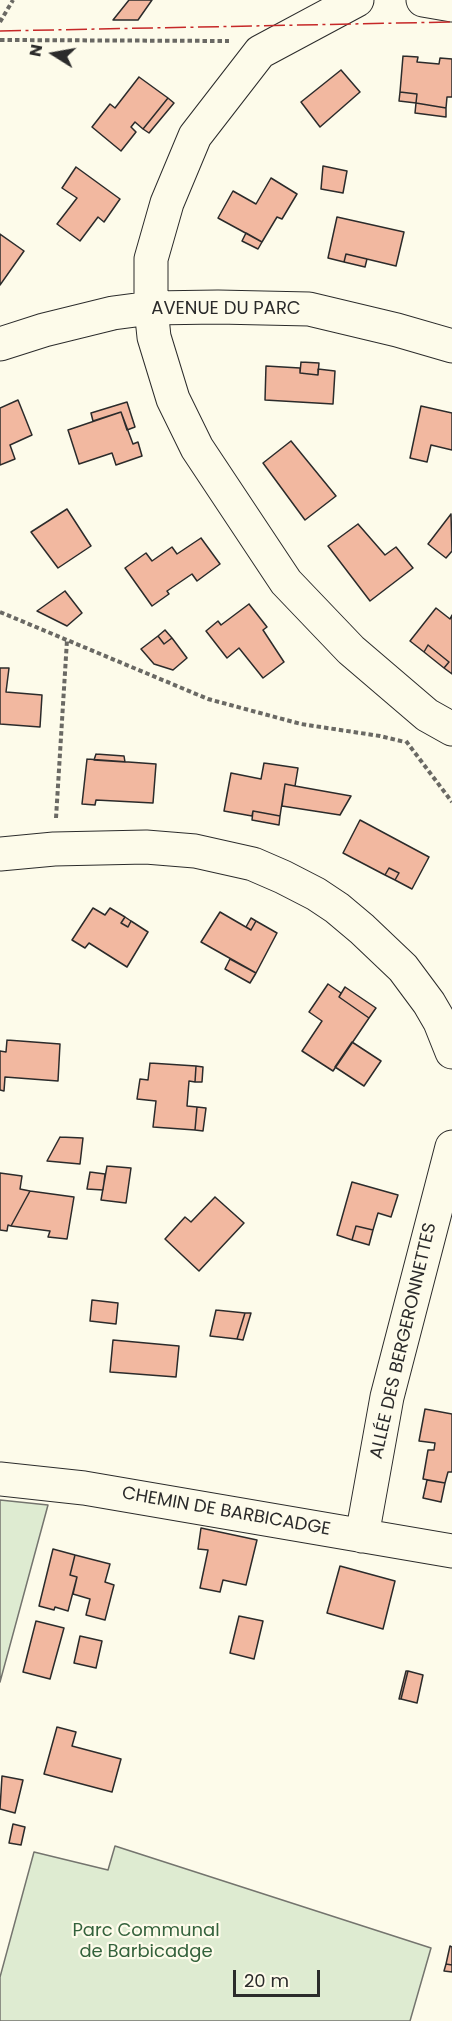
<!DOCTYPE html>
<meta charset="utf-8">
<style>
body{margin:0}
#map{position:relative;width:452px;height:2021px;overflow:hidden;background:#fdfbea;font-family:Poppins,sans-serif}
canvas{display:block}
.north{position:absolute;left:24px;top:24px;width:60px;height:60px;-webkit-text-stroke:4px #fdfbea;paint-order:stroke;rotate:281deg;font-size:16px;font-weight:700;line-height:24px;text-align:center;color:#2b2b2b}
.north::after{content:'';display:block;margin:auto;width:21px;height:27px;background:#2b2b2b;clip-path:polygon(50% 0,100% 100%,50% 72%,0 100%)}
.scale{position:absolute;left:233px;top:1970px;width:87px;height:27px;box-sizing:border-box;border:3px solid #2b2b2b;border-top:0;padding-left:8px;font-size:18px;line-height:21px;white-space:nowrap;color:#2b2b2b;-webkit-text-stroke:4px #fdfbea;paint-order:stroke}
</style>
<div id="map">
<canvas width="452" height="2021"></canvas>
<div class="north">N</div>
<div class="scale">20 m</div>
</div>
<script>
const c = document.querySelector('canvas').getContext('2d');
c.lineJoin = 'round';
function paint(path, color) { c.fillStyle = color; c.fill(path, 'evenodd'); }
const poly = rows => new Path2D(rows.map(r => 'M' + r).join(''));
function strokePath(path, color, width, dash) { c.strokeStyle = color; c.lineWidth = width; c.lineCap = dash ? 'butt' : 'round'; c.setLineDash(dash || []); c.stroke(path); }
function label(font, color, halo, rows, align = 'center') {
  c.font = font + ' Poppins,sans-serif'; c.lineWidth = 4.5; c.setLineDash([]); c.textBaseline = 'middle'; c.strokeStyle = halo; c.fillStyle = color; for (const [text, x, y, turn = 0] of rows) {
    c.save(); c.translate(x, y); c.rotate((+turn || 0) * Math.PI / 180); c.textAlign = isNaN(turn) ? turn : align; if (halo) c.strokeText(text, 0, 0); c.fillText(text, 0, 0); c.restore();
  }
}
const green = poly([
 [0,1500,48,1505,0,1682,0,1500],
 [115,1846,431,1948,410,2021,0,2021,0,1977,34,1852,108,1870,115,1846]
]);
paint(green, '#deebd1');
strokePath(green, '#74746e', 1.5);
const building = poly([
 [129,0,152,0,138,20,113,20,129,0],
 [403,56,418,57,417,62,439,64,440,58,452,59,452,97,447,97,446,108,416,103,417,94,400,92,403,56],
 [341,70,360,92,320,127,301,102,341,70],
 [139,77,168,98,143,129,135,122,131,127,136,132,121,151,92,127,110,104,115,108,139,77],
 [400,92,417,94,416,103,399,101,400,92],
 [168,98,174,103,149,133,143,129,168,98],
 [416,103,446,108,446,117,415,113,416,103],
 [323,166,347,171,343,193,321,189,323,166],
 [76,167,120,199,104,222,98,217,80,241,57,224,77,198,62,188,76,167],
 [271,178,297,194,282,219,277,217,262,242,218,218,233,191,256,204,271,178],
 [337,217,404,232,396,266,346,254,344,262,328,258,337,217],
 [246,233,262,242,258,249,242,241,246,233],
 [0,234,24,251,0,285,0,234],
 [346,254,367,259,365,267,344,262,346,254],
 [301,362,319,363,318,375,300,373,301,362],
 [266,366,300,368,300,373,318,375,318,369,335,371,333,404,265,400,266,366],
 [18,400,32,435,10,445,15,459,0,465,0,408,18,400],
 [127,402,135,427,127,430,121,412,93,421,91,413,127,402],
 [421,406,452,413,452,450,431,445,427,462,410,458,421,406],
 [121,412,133,444,138,442,142,456,116,465,112,453,79,464,68,430,121,412],
 [291,441,336,496,305,520,263,463,291,441],
 [67,509,91,546,58,568,31,532,67,509],
 [451,514,452,551,446,558,428,544,451,514],
 [358,524,385,555,396,547,413,568,370,601,328,546,358,524],
 [201,538,220,564,197,581,192,574,167,591,169,594,152,606,125,568,146,553,152,561,172,547,177,554,201,538],
 [65,591,82,613,67,626,37,611,65,591],
 [249,604,267,627,263,630,284,662,263,678,239,648,227,658,206,631,218,621,221,625,249,604],
 [436,608,450,619,452,615,452,674,444,668,449,662,428,645,424,652,410,641,436,608],
 [165,630,172,638,164,644,158,636,165,630],
 [158,636,164,644,172,638,187,658,173,670,154,664,141,649,158,636],
 [428,645,449,662,444,668,424,652,428,645],
 [0,668,9,668,6,692,42,695,40,727,0,724,0,668],
 [96,754,124,756,125,762,94,760,96,754],
 [87,759,156,764,153,803,96,800,95,805,82,804,87,759],
 [264,763,298,768,295,786,285,784,280,816,253,811,252,816,224,811,231,773,261,779,264,763],
 [285,784,295,786,351,796,340,815,282,806,285,784],
 [253,811,280,816,279,825,252,820,253,811],
 [360,820,429,857,412,889,395,880,399,873,389,868,385,875,343,853,360,820],
 [389,868,399,873,395,880,385,875,389,868],
 [93,908,105,915,110,908,125,917,121,923,128,927,131,921,148,932,127,967,89,943,85,948,72,940,93,908],
 [220,912,251,930,256,921,277,933,256,973,201,942,220,912],
 [125,917,131,921,128,927,121,923,125,917],
 [251,918,256,921,251,930,246,927,251,918],
 [230,959,256,973,250,983,225,969,230,959],
 [328,984,341,993,339,997,369,1018,333,1071,302,1051,322,1021,309,1012,328,984],
 [345,987,376,1008,369,1018,339,997,345,987],
 [7,1040,60,1044,58,1081,5,1077,4,1091,0,1090,0,1051,6,1052,7,1040],
 [352,1042,381,1061,364,1086,335,1067,352,1042],
 [150,1063,196,1066,195,1082,189,1081,187,1106,197,1107,195,1130,153,1127,156,1101,137,1099,140,1079,148,1080,150,1063],
 [196,1066,203,1067,202,1082,195,1082,196,1066],
 [197,1107,206,1108,203,1131,195,1130,197,1107],
 [60,1137,83,1138,80,1164,47,1161,60,1137],
 [107,1166,131,1168,126,1203,101,1200,107,1166],
 [90,1172,105,1174,103,1190,87,1189,90,1172],
 [0,1173,22,1176,20,1189,30,1191,11,1226,8,1225,7,1231,0,1230,0,1173],
 [352,1182,398,1195,391,1217,378,1213,373,1230,356,1226,352,1240,337,1235,352,1182],
 [30,1191,74,1197,67,1239,48,1237,50,1231,11,1226,30,1191],
 [215,1197,244,1223,199,1271,165,1239,185,1217,191,1222,215,1197],
 [356,1226,373,1230,369,1245,352,1240,356,1226],
 [92,1300,118,1303,116,1324,90,1321,92,1300],
 [216,1310,245,1313,237,1339,210,1336,216,1310],
 [245,1313,251,1313,243,1340,237,1339,245,1313],
 [113,1340,179,1346,176,1377,110,1372,113,1340],
 [425,1409,452,1414,452,1472,448,1472,445,1483,423,1479,428,1450,434,1450,435,1443,419,1441,425,1409],
 [427,1480,445,1483,441,1502,423,1498,427,1480],
 [201,1528,257,1540,246,1585,223,1580,220,1592,200,1588,208,1550,198,1549,201,1528],
 [53,1549,75,1555,70,1575,77,1577,68,1611,55,1607,54,1610,39,1606,53,1549],
 [75,1555,110,1564,105,1582,114,1585,105,1620,86,1615,90,1599,73,1594,77,1577,70,1575,75,1555],
 [340,1566,395,1581,383,1629,327,1613,340,1566],
 [239,1616,263,1621,254,1659,230,1653,239,1616],
 [36,1621,64,1628,50,1679,23,1672,36,1621],
 [80,1636,102,1641,96,1668,74,1663,80,1636],
 [406,1671,408,1671,401,1699,399,1699,406,1671],
 [408,1671,423,1675,417,1703,401,1699,408,1671],
 [57,1727,76,1732,72,1746,121,1759,112,1792,44,1774,57,1727],
 [2,1776,23,1780,15,1813,0,1809,2,1776],
 [13,1824,25,1827,21,1845,9,1843,13,1824],
 [450,1946,452,1947,452,1965,446,1964,450,1946],
 [446,1964,452,1965,452,1972,444,1971,446,1964]
]);
paint(building, '#f2b8a0');
strokePath(building, '#2b2b2b', 1.5);
const minor = poly([
 [357,0,260,52,195,136,167,203,151,259,151,308,154,337,173,399,197,448,286,582,351,650,427,715,452,729],
 [423,0,452,5],
 [0,344,44,330,113,313,151,308,218,307,309,309,397,330,452,346],
 [0,854,54,849,146,847,195,851,253,864,283,877,316,894,337,908,362,929,403,968,429,1003,440,1022,452,1052],
 [0,1479,84,1488,452,1551],
 [362,1536,387,1397,452,1147]
]);
strokePath(minor, '#2b2b2b', 35);
strokePath(poly([
 [0,22,13,0],
 [0,40,229,41],
 [0,612,208,699,301,724,380,736,405,742],
 [406,741,452,802],
 [56,818,67,640]
]), '#6a6964', 4, [4.5, 3]);
strokePath(minor, '#fdfbea', 33);
strokePath(poly([
 [0,31,452,22]
]), '#c62828', 1.5, [21, 4.5, 3, 4.5]);
label('18px', '#2b2b2b', '#fdfbea', [
 ["AVENUE DU PARC",226,309],
 ["ALLÉE DES BERGERONNETTES",404,1341,-77],
 ["CHEMIN DE BARBICADGE",226,1512,10]
]);
label('18px', '#34623c', '#fdfbea', [
 ["Parc Communal",146,1931],
 ["de Barbicadge",146,1952]
]);
</script>
